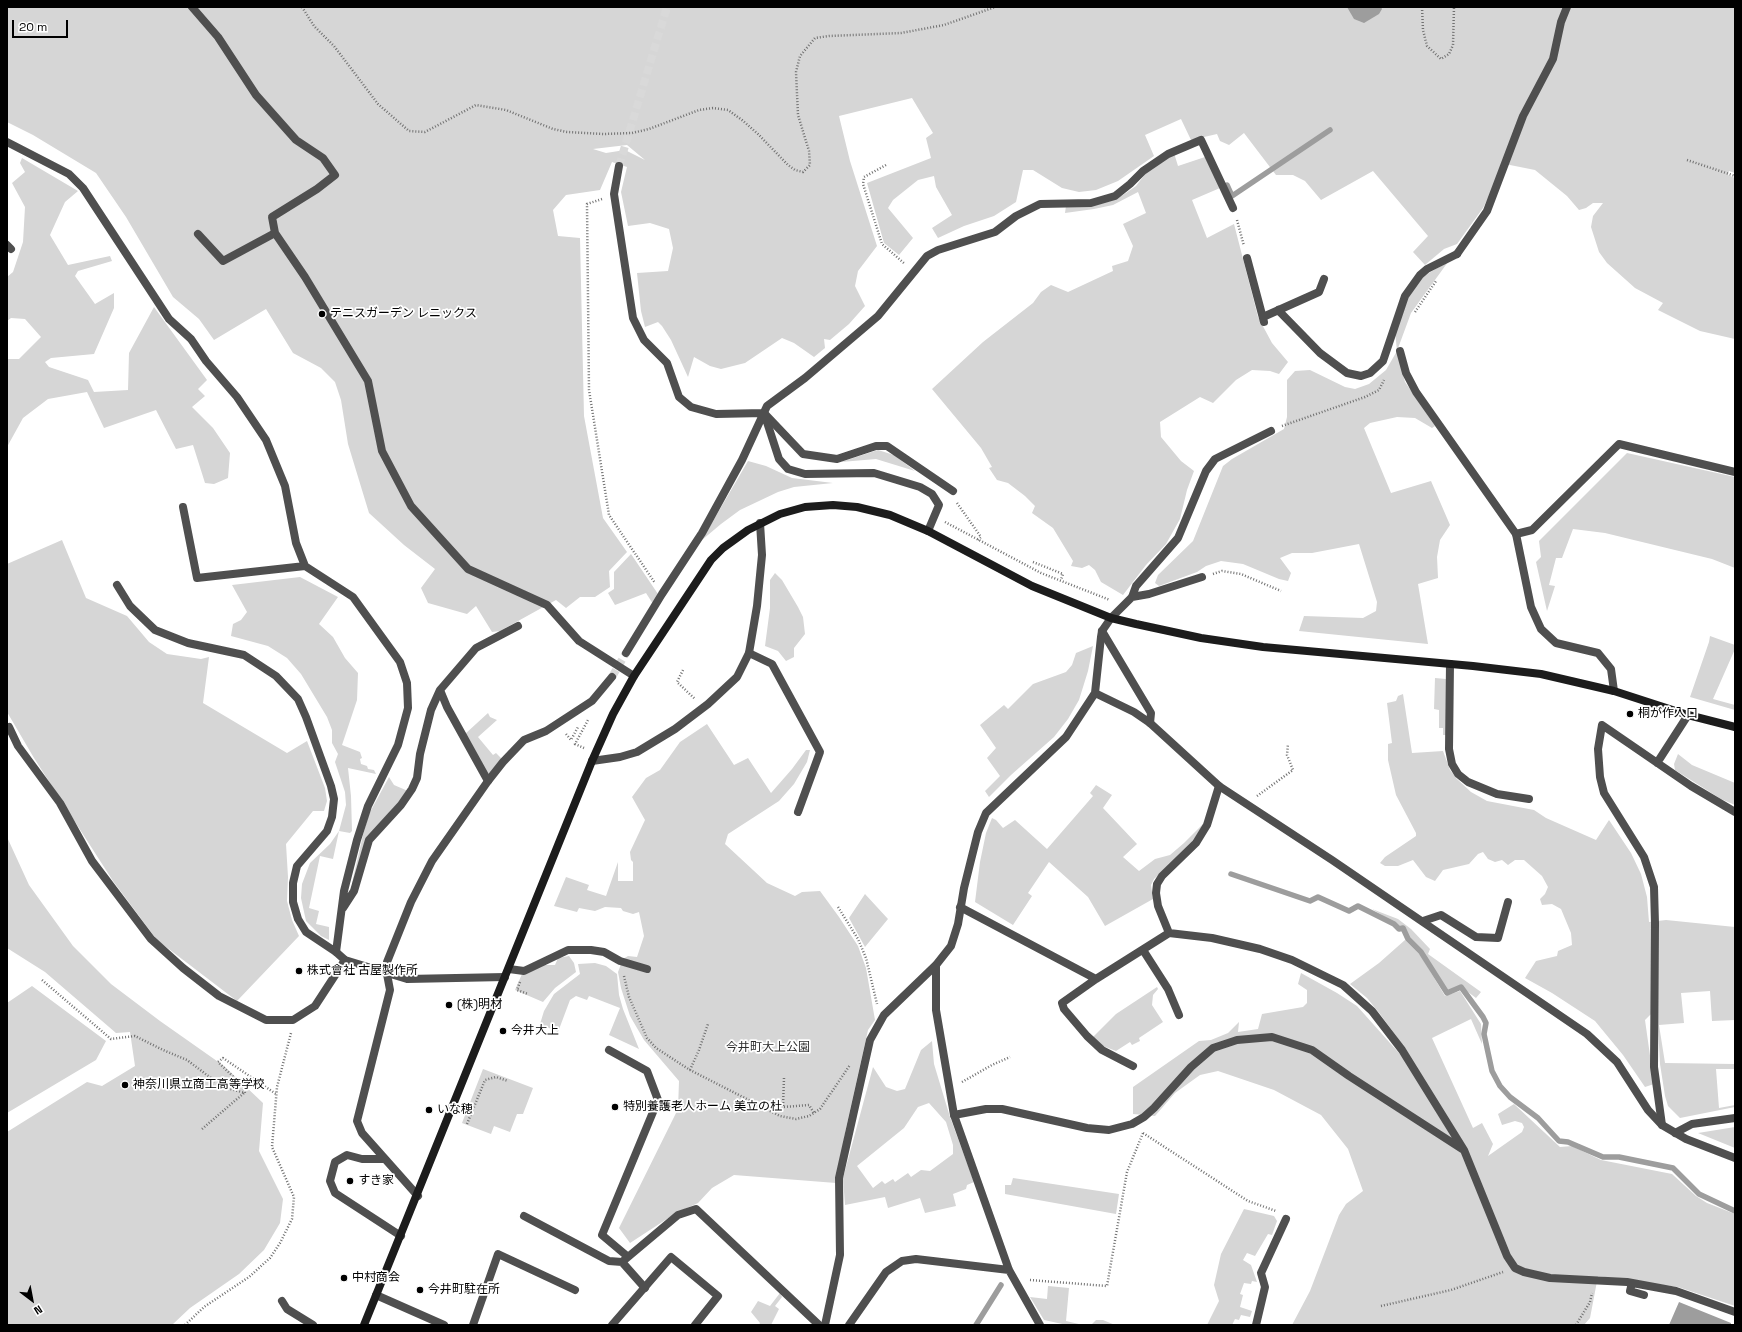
<!DOCTYPE html>
<meta charset="utf-8">
<style>
body{margin:0}
#map{position:relative;width:1742px;height:1332px;overflow:hidden;background:#fff;font-family:"Space Grotesk",sans-serif}
canvas{display:block}
.frame{position:absolute;inset:0;border:8px solid #000;pointer-events:none}
.north{position:absolute;left:12px;top:1280px;width:40px;height:40px;-webkit-text-stroke:3px #fff;paint-order:stroke;rotate:148deg;font-size:11px;font-weight:700;line-height:16px;text-align:center;color:#000}
.north::after{content:'';display:block;margin:auto;width:14px;height:18px;background:#000;clip-path:polygon(50% 0,100% 100%,50% 72%,0 100%)}
.scale{position:absolute;left:12px;top:20px;width:56px;height:18px;box-sizing:border-box;border:2px solid #000;border-top:0;padding-left:5px;font-size:12px;line-height:14px;white-space:nowrap;color:#000;-webkit-text-stroke:3px #fff;paint-order:stroke}
</style>
<div id="map">
<canvas width="1742" height="1332"></canvas>
<div class="frame"></div>
<div class="north">N</div>
<div class="scale">20 m</div>
</div>
<script>
const c = document.querySelector('canvas').getContext('2d');
c.lineJoin = 'round';
function paint(path, color) { c.fillStyle = color; c.fill(path, 'evenodd'); }
const poly = rows => new Path2D(rows.map(r => 'M' + r).join(''));
function strokePath(path, color, width, dash) { c.strokeStyle = color; c.lineWidth = width; c.lineCap = dash ? 'butt' : 'round'; c.setLineDash(dash || []); c.stroke(path); }
function label(font, color, halo, rows, align = 'center') {
  c.font = font + ' "Space Grotesk","Noto Sans JP",sans-serif'; c.lineWidth = 3.5; c.setLineDash([]); c.textBaseline = 'middle'; c.strokeStyle = halo; c.fillStyle = color; for (const [text, x, y, turn = 0] of rows) {
    c.save(); c.translate(x, y); c.rotate((+turn || 0) * Math.PI / 180); c.textAlign = isNaN(turn) ? turn : align; if (halo) c.strokeText(text, 0, 0); c.fillText(text, 0, 0); c.restore();
  }
}
paint(poly([
 [7,7,1735,7,1735,173,1729,171,1728,175,1735,178,1735,339,1700,331,1658,310,1663,303,1635,288,1607,263,1599,252,1591,227,1593,216,1603,203,1593,203,1586,208,1579,210,1567,196,1535,170,1505,164,1483,208,1457,244,1444,249,1425,265,1413,252,1428,236,1373,171,1321,200,1305,181,1293,175,1276,175,1244,133,1229,145,1220,141,1217,134,1191,140,1181,119,1145,135,1154,156,1118,181,1096,190,1079,192,1062,188,1033,170,1023,170,1016,202,994,216,964,226,938,238,932,228,952,215,936,187,934,176,918,180,893,200,888,208,913,238,899,255,884,243,867,183,931,158,926,138,933,133,912,98,839,116,850,161,877,246,858,271,855,286,865,306,849,324,830,340,824,339,825,348,814,357,794,343,782,338,745,363,721,369,710,366,694,357,688,377,671,340,662,326,658,322,645,327,641,311,637,273,668,271,673,248,669,229,650,223,628,226,621,192,627,167,612,162,600,190,566,195,553,210,558,236,580,238,584,416,603,518,627,552,609,571,610,587,595,597,580,597,566,608,556,600,500,631,492,632,476,606,467,614,428,603,421,588,435,569,404,545,369,513,348,444,341,400,335,382,321,368,293,353,266,309,214,340,199,319,173,297,126,217,96,173,33,135,7,122],
 [627,145,645,160,625,150,606,153,593,149],
 [1174,153,1178,166,1205,157,1220,188,1192,200,1207,238,1234,224,1258,317,1272,343,1288,362,1279,374,1270,371,1252,370,1236,380,1213,403,1200,397,1160,422,1161,437,1181,461,1194,471,1187,490,1180,519,1166,544,1146,565,1123,595,1101,582,1095,570,1089,565,1082,568,1071,566,1073,561,1053,528,1032,513,1035,506,1025,496,1008,483,997,480,989,468,992,467,981,448,932,389,983,342,1033,303,1041,292,1051,285,1068,292,1113,271,1112,266,1128,261,1133,246,1123,224,1146,213,1138,192,1113,205,1094,209,1065,213,1066,206,1111,201,1123,195,1136,186,1146,173],
 [22,158,78,191,65,202,50,235,68,265,110,256,112,261,78,271,75,276,95,304,114,293,114,308,94,354,51,358,45,362,49,367,88,380,94,392,128,390,129,353,154,307,207,380,198,389,205,396,192,407,213,428,230,453,228,478,214,484,205,483,193,445,176,449,156,410,104,428,87,392,48,399,23,418,7,447,7,359,19,359,41,337,25,319,11,318,7,321,7,277,13,272,23,242,25,207,12,183,25,172,20,163],
 [1448,262,1411,313,1397,351,1405,382,1435,426,1432,428,1415,418,1397,417,1370,423,1364,428,1391,493,1431,481,1450,525,1440,540,1437,557,1438,578,1418,584,1428,644,1299,631,1304,616,1363,618,1376,611,1377,602,1359,544,1312,553,1292,553,1280,558,1291,573,1288,581,1279,579,1243,564,1221,561,1206,566,1197,572,1159,586,1155,583,1158,575,1193,541,1223,466,1232,459,1284,429,1287,417,1287,380,1295,371,1310,370,1345,387,1355,389,1369,384,1386,370,1397,351,1395,331,1407,298,1422,277],
 [878,450,894,455,915,471,876,459,841,462],
 [1627,453,1735,477,1735,568,1712,559,1605,533,1573,529,1562,558,1556,558,1549,585,1555,586,1547,611,1536,562,1541,557,1539,541],
 [748,461,766,466,792,478,833,483,794,487,778,492,740,510,721,524,702,540],
 [62,540,86,598,127,616,149,642,167,654,201,659,209,657,203,703,287,753,307,741,325,788,327,801,324,811,313,811,286,844,288,877,287,901,292,920,299,936,237,1001,157,940,113,881,34,758,7,712,7,564],
 [631,554,658,594,653,604,646,593,615,605,608,593,614,589,614,572],
 [775,573,782,580,798,607,803,617,805,634,794,648,794,657,786,661,778,651,765,646,770,608,770,580],
 [300,577,338,597,319,624,333,637,345,658,358,673,357,700,342,745,360,752,362,758,360,759,361,764,367,766,368,769,374,770,376,774,348,768,351,796,352,831,350,833,339,831,333,859,320,856,309,908,319,911,316,924,329,927,329,940,321,936,306,921,301,898,302,884,310,863,330,844,339,831,346,805,345,792,335,762,338,754,332,743,332,730,327,717,301,674,287,658,268,646,231,636,233,624,241,620,247,612,232,585],
 [1710,636,1735,645,1735,649,1713,699,1735,705,1735,710,1690,697,1709,642],
 [1093,646,1088,671,1079,700,1068,719,1054,737,1011,775,989,797,985,791,1000,776,987,758,996,748,980,725,1004,705,1008,709,1033,684,1066,672,1072,665,1076,653],
 [1435,678,1446,679,1446,735,1443,735,1443,728,1439,728,1439,710,1434,709],
 [1403,694,1412,753,1443,751,1450,770,1457,779,1471,792,1487,801,1534,810,1546,818,1596,840,1609,820,1631,853,1641,874,1647,897,1649,922,1666,920,1735,927,1735,1020,1712,1021,1710,991,1681,993,1684,1023,1659,1025,1665,1063,1735,1064,1735,1069,1716,1069,1719,1108,1735,1105,1735,1107,1680,1118,1668,1106,1665,1096,1660,1064,1657,1008,1645,1020,1654,1084,1645,1087,1623,1055,1595,1021,1552,993,1525,978,1536,961,1557,956,1558,951,1572,945,1571,933,1561,909,1552,904,1542,905,1540,899,1545,894,1548,887,1542,876,1524,860,1515,860,1508,865,1502,860,1495,862,1488,859,1483,852,1478,854,1469,864,1443,870,1435,881,1426,877,1413,860,1398,866,1385,866,1380,863,1385,857,1416,836,1416,833,1396,795,1388,760,1388,744,1392,743,1387,703,1396,701,1398,696],
 [488,713,490,717,497,720,478,737,493,755,496,753,503,760,489,777,465,734],
 [707,724,734,765,748,758,771,793,792,769,806,750,810,750,807,762,794,784,779,801,728,834,725,844,767,883,795,896,802,892,820,891,839,917,858,946,866,968,875,1020,868,1030,846,1128,836,1183,734,1175,712,1188,698,1203,676,1213,630,1243,619,1228,678,1109,679,1081,644,1040,630,1016,621,988,618,972,623,959,628,956,637,957,644,936,639,912,633,914,623,911,621,908,605,907,595,911,579,908,577,912,554,906,566,877,589,885,587,890,606,896,618,862,618,881,633,881,633,862,631,860,630,852,645,820,632,797,646,778,660,770,680,742],
 [1678,754,1692,765,1735,783,1735,805,1721,799,1675,770,1674,764],
 [389,777,394,785,408,791,368,837,353,883,352,883,363,835,369,814],
 [1096,785,1112,795,1103,808,1137,844,1123,857,1139,871,1155,859,1170,855,1184,843,1204,823,1189,847,1154,879,1151,885,1153,899,1105,926,1088,897,1049,862,1028,893,1032,896,1013,925,975,902,980,862,986,833,992,818,996,820,1003,828,1015,820,1047,849,1093,796,1090,793],
 [7,837,29,885,73,946,111,984,160,1021,224,1066,263,1103,259,1151,283,1199,280,1223,264,1250,239,1274,190,1308,172,1325,7,1325,7,1132,87,1082,102,1086,135,1066,130,1032,116,1033,45,972,7,948],
 [865,894,888,919,865,947,849,918],
 [1372,909,1398,919,1411,929,1430,949,1428,954,1481,992,1476,998,1460,986,1447,992,1422,952,1408,939,1404,927,1400,929,1395,923],
 [1405,940,1421,956,1445,996,1460,991,1481,1024,1482,1044,1471,1019,1432,1038,1473,1128,1482,1123,1493,1144,1488,1156,1522,1132,1524,1127,1522,1123,1515,1121,1502,1125,1498,1114,1514,1104,1560,1147,1572,1146,1601,1160,1672,1174,1696,1196,1707,1203,1735,1214,1735,1306,1678,1287,1598,1276,1590,1318,1584,1325,1292,1325,1310,1291,1339,1215,1346,1204,1363,1191,1348,1149,1321,1115,1274,1090,1218,1071,1200,1075,1175,1093,1155,1116,1133,1114,1133,1087,1199,1041,1211,1040,1228,1033,1239,1022,1238,1032,1258,1029,1262,1014,1303,1007,1307,1003,1307,990,1298,984,1301,973,1337,993,1357,1006,1423,1080,1397,1037,1380,1014,1367,998,1350,984,1379,963],
 [569,956,574,963,576,972,555,988,543,1002,515,990,522,974,541,965,555,965,558,958],
 [595,963,606,966,617,974,619,995,623,1009,639,1049,609,1035,620,1008,589,996,587,1000,576,996,570,1000,558,1032,540,1024,544,1011,554,994,580,974,578,964],
 [32,986,106,1041,96,1060,7,1113,7,1003],
 [1157,987,1158,989,1153,995,1152,1005,1163,1022,1139,1038,1140,1041,1132,1045,1130,1042,1116,1051,1103,1046,1093,1037,1116,1014],
 [932,1041,934,1064,950,1117,974,1182,967,1185,966,1189,953,1194,956,1206,925,1213,920,1198,888,1208,885,1197,845,1205,843,1178,873,1067,886,1087,897,1091,905,1089,921,1050],
 [929,1103,946,1122,953,1145,953,1154,930,1171,921,1170,911,1177,908,1173,895,1182,893,1179,885,1184,882,1181,873,1188,857,1166,904,1128,918,1107],
 [483,1069,533,1088,523,1114,517,1114,510,1132,494,1126,491,1134,462,1123],
 [1735,1127,1735,1148,1698,1133],
 [1013,1178,1119,1194,1116,1214,1005,1194,1005,1185,1011,1185],
 [1244,1209,1274,1216,1277,1221,1272,1235,1268,1234,1255,1256,1247,1253,1243,1260,1251,1265,1257,1282,1252,1281,1251,1284,1244,1283,1240,1294,1243,1295,1240,1307,1252,1311,1250,1317,1241,1315,1239,1320,1235,1319,1232,1325,1207,1325,1219,1301,1214,1285,1221,1254],
 [1048,1286,1069,1288,1066,1321,1083,1325,1067,1325,1044,1320,1030,1297,1047,1299],
 [780,1293,782,1297,775,1306,779,1309,771,1325,759,1325,760,1323,751,1312,758,1301,770,1306],
 [1096,1320,1103,1320,1115,1325,1091,1325]
]), '#d6d6d6');
paint(poly([
 [1347,7,1381,7,1382,9,1379,14,1364,23,1354,19],
 [1679,1302,1731,1323,1731,1325,1669,1325]
]), '#9d9d9d');
strokePath(poly([
 [1227,185,1232,196,1330,130],
 [1231,874,1310,901,1318,897,1349,911,1358,906,1394,924,1399,929,1403,928,1408,939,1421,952,1447,993,1461,987,1483,1017,1486,1023,1484,1034,1492,1071,1500,1086,1510,1097,1538,1118,1559,1141,1568,1142,1603,1157,1619,1157,1673,1168,1699,1194,1735,1211],
 [976,1325,1001,1285]
]), '#9d9d9d', 5.5);
strokePath(poly([
 [619,166,667,7],
 [612,677,626,653]
]), '#d9d9d9', 8, [8, 4]);
strokePath(poly([
 [302,7,314,26,334,46,378,104,409,131,425,132,476,105,506,110,553,129,567,132,604,134,632,133,649,129,699,110,713,108,728,110,742,120,758,134,788,165,795,170,803,172,810,165,809,151,798,115,796,72,800,56,815,38,829,36,901,33,944,25,995,7],
 [1422,7,1423,30,1427,46,1441,59,1449,54,1453,45,1454,7],
 [1687,160,1735,176],
 [886,165,864,177,863,184,882,244,905,264],
 [602,199,587,204,589,390,609,515,655,583],
 [1237,220,1244,246],
 [1415,312,1436,281],
 [1282,426,1365,397,1379,390,1384,380],
 [957,503,981,537,978,540],
 [945,522,1041,573,1110,600],
 [1033,562,1063,574,1061,580],
 [1213,574,1222,571,1241,574,1281,591],
 [683,670,677,682,695,699],
 [566,734,571,740,578,727],
 [584,748,575,744,588,720],
 [1257,796,1293,770,1287,755,1288,744],
 [838,907,858,939,866,958,877,1004],
 [624,976,629,997,647,1038,656,1048,690,1070,780,1116,796,1119,809,1116,820,1109,850,1065],
 [42,980,111,1039,135,1036,163,1050,187,1060,223,1087,245,1093],
 [520,982,517,990,528,994],
 [690,1070,699,1050,708,1024],
 [784,1078,783,1107,809,1105,814,1113],
 [962,1082,992,1065,1010,1057],
 [245,1093,243,1086,218,1062,223,1058,276,1094],
 [467,1124,485,1080,496,1077,508,1081],
 [202,1129,244,1093],
 [1143,1133,1248,1201,1276,1211],
 [1030,1280,1107,1286,1127,1172,1143,1133],
 [1381,1306,1451,1290,1503,1272],
 [185,1325,204,1307,249,1277,270,1258,280,1243,292,1219,294,1197,272,1147,277,1087,291,1033],
 [1576,1325,1590,1302,1592,1293]
]), '#717171', 2.5, [1, 2]);
strokePath(poly([
 [192,7,218,37,256,95,296,140,323,158,335,175,317,189,272,217,275,233],
 [7,142,69,174,83,188,169,319,191,339,206,361,237,397,266,440,285,486,296,543,305,566,353,597,400,662,407,683,408,708,398,745,368,806,357,840,344,891,336,952,306,932,298,919,293,902,293,883,297,866,327,831,332,817,334,799,331,786,306,717,298,699,276,676,244,655,188,643,155,630,130,606,117,585],
 [198,234,223,261,275,233,305,277,368,381,382,451,411,506,468,569,547,605,579,641,634,676],
 [7,245,11,249],
 [1247,258,1264,322],
 [1278,310,1320,353,1347,373,1361,376,1370,373,1383,361,1405,296,1420,275,1427,269,1457,254],
 [1263,317,1319,292,1324,279],
 [764,413,803,454,837,459,876,446,887,446,953,491],
 [183,507,197,578,305,566],
 [1516,534,1532,530,1619,444,1735,472],
 [1132,597,1149,594,1202,577],
 [1111,618,1132,597,1136,586,1178,538,1206,471,1215,459,1271,431],
 [1102,631,1151,713,1150,723],
 [749,653,772,664,820,752,798,812],
 [1450,664,1449,749,1452,764,1458,774,1468,782,1497,794,1529,799],
 [9,727,18,746,60,803,92,861,151,939,183,968,219,996,266,1020,293,1020,315,1006,345,960],
 [488,781,447,707,440,690,476,648,518,626],
 [960,907,1096,979,1169,933,1212,938,1260,949,1292,960,1343,985,1372,1011,1402,1050,1464,1150,1507,1256,1515,1268,1524,1272,1550,1278,1627,1282,1676,1291,1735,1312],
 [343,908,354,891,369,840,401,805,412,789,417,778,420,754,431,710,440,690],
 [1423,921,1441,915,1476,937,1498,938,1508,902],
 [1655,924,1654,1067,1662,1125],
 [1169,933,1158,906,1156,893,1157,884,1162,876,1196,843,1207,825,1219,786],
 [1143,950,1168,989,1179,1015],
 [509,969,524,971,568,950,591,950,604,952,620,961,647,969],
 [387,974,390,990,357,1121,362,1133,418,1196],
 [1096,979,1062,1003,1064,1009,1087,1036,1102,1050,1133,1066],
 [609,1050,647,1071,658,1100,602,1235,627,1256],
 [954,1115,986,1109,1002,1109,1087,1128,1109,1130,1132,1124,1144,1117,1154,1108,1191,1067,1213,1048,1237,1040,1272,1037,1312,1050,1349,1076,1462,1149],
 [1675,1133,1692,1124,1735,1118],
 [384,1159,362,1159,347,1155,335,1162,330,1181,335,1193,401,1236],
 [524,1216,609,1261,622,1262,678,1215,696,1209,819,1325],
 [622,1262,645,1288],
 [1632,1283,1630,1291,1644,1295],
 [282,1301,287,1309,313,1325],
 [473,1325,498,1254,575,1290],
 [1256,1325,1265,1287,1261,1273,1286,1219]
]), '#4f4f4f', 8);
strokePath(poly([
 [619,166,614,194,633,318,644,340,667,363,679,397,691,407,716,414,764,413],
 [1457,254,1487,211,1523,116,1553,59,1561,22,1567,7],
 [1400,351,1406,373,1416,392,1516,534,1531,607,1541,629,1556,643,1598,653,1611,669,1614,691],
 [764,413,779,459,788,469,805,474,874,473,920,487,932,494,939,505,928,531],
 [626,653,662,594,702,533,742,460,767,406,805,378,878,316,927,256,938,250,995,232,1016,216,1040,204,1091,203,1115,196,1130,184,1143,171,1168,154,1201,140,1233,208],
 [1095,693,1134,712,1150,723,1219,786,1332,860,1587,1034,1617,1062,1648,1110,1662,1125,1686,1139,1735,1158],
 [592,761,620,757,637,752,675,729,708,704,737,677,749,653,757,606,762,555,760,523],
 [1657,763,1688,715],
 [1655,924,1654,887,1644,857,1604,793,1600,777,1598,749,1602,725,1691,786,1735,812],
 [336,952,345,960,407,979,505,977],
 [936,965,936,1010,954,1115,1009,1270,1040,1325],
 [387,974,387,962,411,902,432,861,488,781,503,762,524,740,546,731,592,701,612,677],
 [376,1295,444,1325],
 [612,1325,671,1257,718,1296,695,1325],
 [825,1325,840,1255,839,1178,870,1040,884,1015,936,965,951,946,958,924,964,888,978,832,986,813,1066,737,1095,693,1101,637,1102,631,1111,618],
 [849,1325,886,1272,902,1261,916,1259,1009,1270]
]), '#4f4f4f', 8);
strokePath(poly([
 [364,1325,592,761,613,714,634,676,711,560,723,548,748,530,780,514,805,507,833,505,857,507,890,515,928,531,1032,586,1111,618,1136,624,1201,638,1263,647,1473,666,1541,674,1614,691,1688,715,1735,727]
]), '#1c1c1c', 8);
for (const [x, y, r, color] of [
 [322,314,4,"#000"],
 [1630,714,4,"#000"],
 [299,971,4,"#000"],
 [449,1005,4,"#000"],
 [503,1031,4,"#000"],
 [125,1085,4,"#000"],
 [615,1107,4,"#000"],
 [429,1110,4,"#000"],
 [350,1181,4,"#000"],
 [344,1278,4,"#000"],
 [420,1290,4,"#000"]
]) { const dot = new Path2D(); dot.arc(x, y, r, 0, 2 * Math.PI); c.fillStyle = color; c.fill(dot); strokePath(dot, '#fff', 1.5); }
label('12px', '#000', '#fff', [
 ["テニスガーデン レニックス",330,314],
 ["桐が作入口",1638,714],
 ["株式會社 古屋製作所",307,971],
 ["(株)明材",457,1005],
 ["今井大上",511,1031],
 ["神奈川県立商工高等学校",133,1085],
 ["特別養護老人ホーム 美立の杜",623,1107],
 ["いな穂",437,1110],
 ["すき家",358,1181],
 ["中村商会",352,1278],
 ["今井町駐在所",428,1290]
], 'left');
label('12px', '#2d2d2d', '#fff', [
 ["今井町大上公園",768,1048]
]);
</script>
